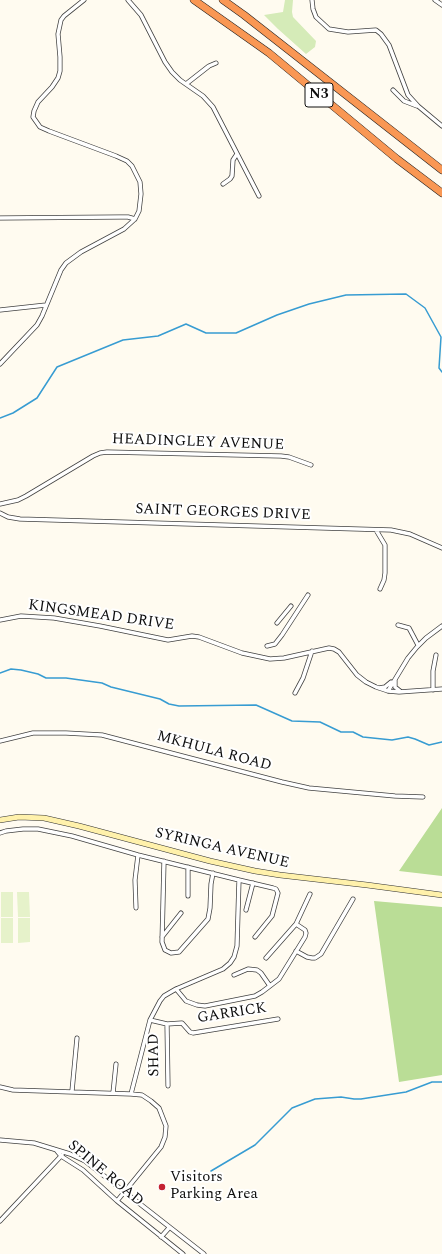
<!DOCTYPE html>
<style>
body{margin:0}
canvas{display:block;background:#fffbf0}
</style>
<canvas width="442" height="1254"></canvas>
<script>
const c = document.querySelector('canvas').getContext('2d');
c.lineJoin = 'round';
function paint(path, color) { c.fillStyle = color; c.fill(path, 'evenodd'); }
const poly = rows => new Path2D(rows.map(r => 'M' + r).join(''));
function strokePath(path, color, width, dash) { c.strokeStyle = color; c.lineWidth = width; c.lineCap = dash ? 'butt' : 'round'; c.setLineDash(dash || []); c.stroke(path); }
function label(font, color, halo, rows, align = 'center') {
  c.font = font + ' Spectral,serif'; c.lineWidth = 4; c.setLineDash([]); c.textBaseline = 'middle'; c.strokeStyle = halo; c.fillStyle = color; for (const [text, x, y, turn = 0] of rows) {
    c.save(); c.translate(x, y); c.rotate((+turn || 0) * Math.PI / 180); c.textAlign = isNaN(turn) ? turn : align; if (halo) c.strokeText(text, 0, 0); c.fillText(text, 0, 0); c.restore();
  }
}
paint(poly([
 [285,0,293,0,292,12,293,17,316,41,315,47,306,54,278,29,264,15,283,12]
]), '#d5ebb8');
paint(poly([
 [442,808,442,876,399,871],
 [374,901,442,907,442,1075,399,1082]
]), '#badd96');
paint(poly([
 [1,892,13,892,13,917,1,917],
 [17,892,29,892,30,917,18,917],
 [1,918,13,918,13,943,1,943],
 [18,918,30,918,30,942,18,943]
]), '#e6f2ca');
strokePath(poly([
 [0,418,13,413,37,398,57,367,123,340,158,336,186,324,206,333,236,333,277,315,309,304,346,295,406,294,425,308,441,337,439,368,442,372],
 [0,673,11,669,21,670,38,674,46,678,66,678,102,683,111,687,160,699,169,704,179,706,256,705,292,721,320,722,341,732,353,732,363,737,392,740,408,737,415,739,429,745,442,742],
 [211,1171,255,1145,292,1108,315,1099,341,1097,354,1099,361,1099,406,1092,432,1082,442,1082]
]), '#379cd2', 1.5);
const street = poly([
 [128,0,141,15,165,62,172,72,180,80,203,96,213,107,259,196],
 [312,0,313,9,316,17,329,29,348,32,376,30,381,34,389,45,408,95,418,106,442,126],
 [435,0,442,5],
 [186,84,209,66,216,63],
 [393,90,404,101,417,106],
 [223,184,230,179,232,176,233,160,237,154],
 [0,218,120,217,128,217,135,219],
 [0,310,46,305],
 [0,364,37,325,42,316,61,270,66,263,81,252,124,229,135,219,139,211,141,194,140,182,132,166,127,161,116,156,49,131,40,127,33,117,34,111,38,102,52,87,58,78,60,71,60,57,58,34,61,20,64,16,84,0],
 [0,504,18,500,26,496,93,456,100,453,107,452,281,456,289,457,311,465],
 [0,513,8,517,20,519,391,530,410,534,442,548],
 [376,530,385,545,385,573,384,580,380,589],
 [0,620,21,616,54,618,100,626,168,640,192,636,199,637,242,653,270,659,284,658,329,648,334,649,339,652,357,675,366,682,376,687,388,691,399,692,442,689],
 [277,623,291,606],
 [398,625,409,628,418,645],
 [267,646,275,644,282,635,308,595],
 [395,680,395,687,400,691],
 [379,688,385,687,391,682],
 [433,690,433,671,436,655],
 [388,691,408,658,417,647,426,638,442,626],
 [295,693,303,678,312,651],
 [0,741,33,733,66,733,102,735,282,782,309,788,395,796,423,797],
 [0,833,6,831,23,829,38,829,72,836,138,855,239,880],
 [164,861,162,942,165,950,171,953,179,952,208,919,210,908,211,884,213,873],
 [188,896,188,867],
 [136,908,135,880,138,855],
 [246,910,253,883],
 [296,924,310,894],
 [162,937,181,913],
 [296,951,307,957,312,958,315,958,321,954,353,899],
 [234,975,248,969,257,970,261,973,270,986],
 [176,989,186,1001,197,1005,205,1006,255,996,262,992,279,979,305,937,306,933,305,930,296,924,266,958],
 [150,1020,167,1024,182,1023,190,1032,193,1033,278,1019],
 [167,1024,168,1086],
 [0,1087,13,1090,131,1094,142,1095,151,1101,159,1108,166,1126,165,1137,161,1147,117,1201],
 [72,1091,77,1038],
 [113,1093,116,1064],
 [131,1094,150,1020,160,1001,164,996,176,989,223,969,230,963,234,957,237,946,239,880,273,888,276,889,278,893,272,916,255,937],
 [0,1140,34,1143,70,1154,85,1161,204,1254],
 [56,1150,61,1156,83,1170,117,1201,183,1254],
 [0,1221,62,1155],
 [161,1237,169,1228]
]);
const secondary = poly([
 [0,820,19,817,44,818,79,826,210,861,255,871,280,875,367,885,442,895]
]);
const highway = poly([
 [194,0,269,53,397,159,442,193],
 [223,0,244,15,442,170]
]);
strokePath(street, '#414141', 5);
strokePath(secondary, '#303030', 6);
strokePath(highway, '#1f1f1f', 8);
strokePath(street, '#fff', 3.5);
strokePath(secondary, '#fff1ab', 5);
strokePath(highway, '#f99754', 7);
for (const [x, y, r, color] of [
 [162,1187,4,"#c42131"]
]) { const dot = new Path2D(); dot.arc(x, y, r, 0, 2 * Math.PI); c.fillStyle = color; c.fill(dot); strokePath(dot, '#fff', 1.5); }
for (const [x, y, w] of [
 [319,95,28]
]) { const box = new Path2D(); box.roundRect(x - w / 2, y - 12, w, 24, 3); c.fillStyle = '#fff'; c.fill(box); strokePath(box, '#0e0e0e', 1); }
label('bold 14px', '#0e0e0e', null, [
 ["N3",319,95]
]);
label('15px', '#0e0e0e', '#fff', [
 ["HEADINGLEY AVENUE",198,443,2],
 ["SAINT GEORGES DRIVE",223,513,2],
 ["KINGSMEAD DRIVE",101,616,8],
 ["MKHULA ROAD",214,752,15],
 ["SYRINGA AVENUE",222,849,13],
 ["GARRICK",232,1014,-9],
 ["SHAD",155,1055,-91],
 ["SPINE ROAD",105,1174,40]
]);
label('15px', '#0e0e0e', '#fff', [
 ["Visitors",170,1178],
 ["Parking Area",170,1195]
], 'left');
</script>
